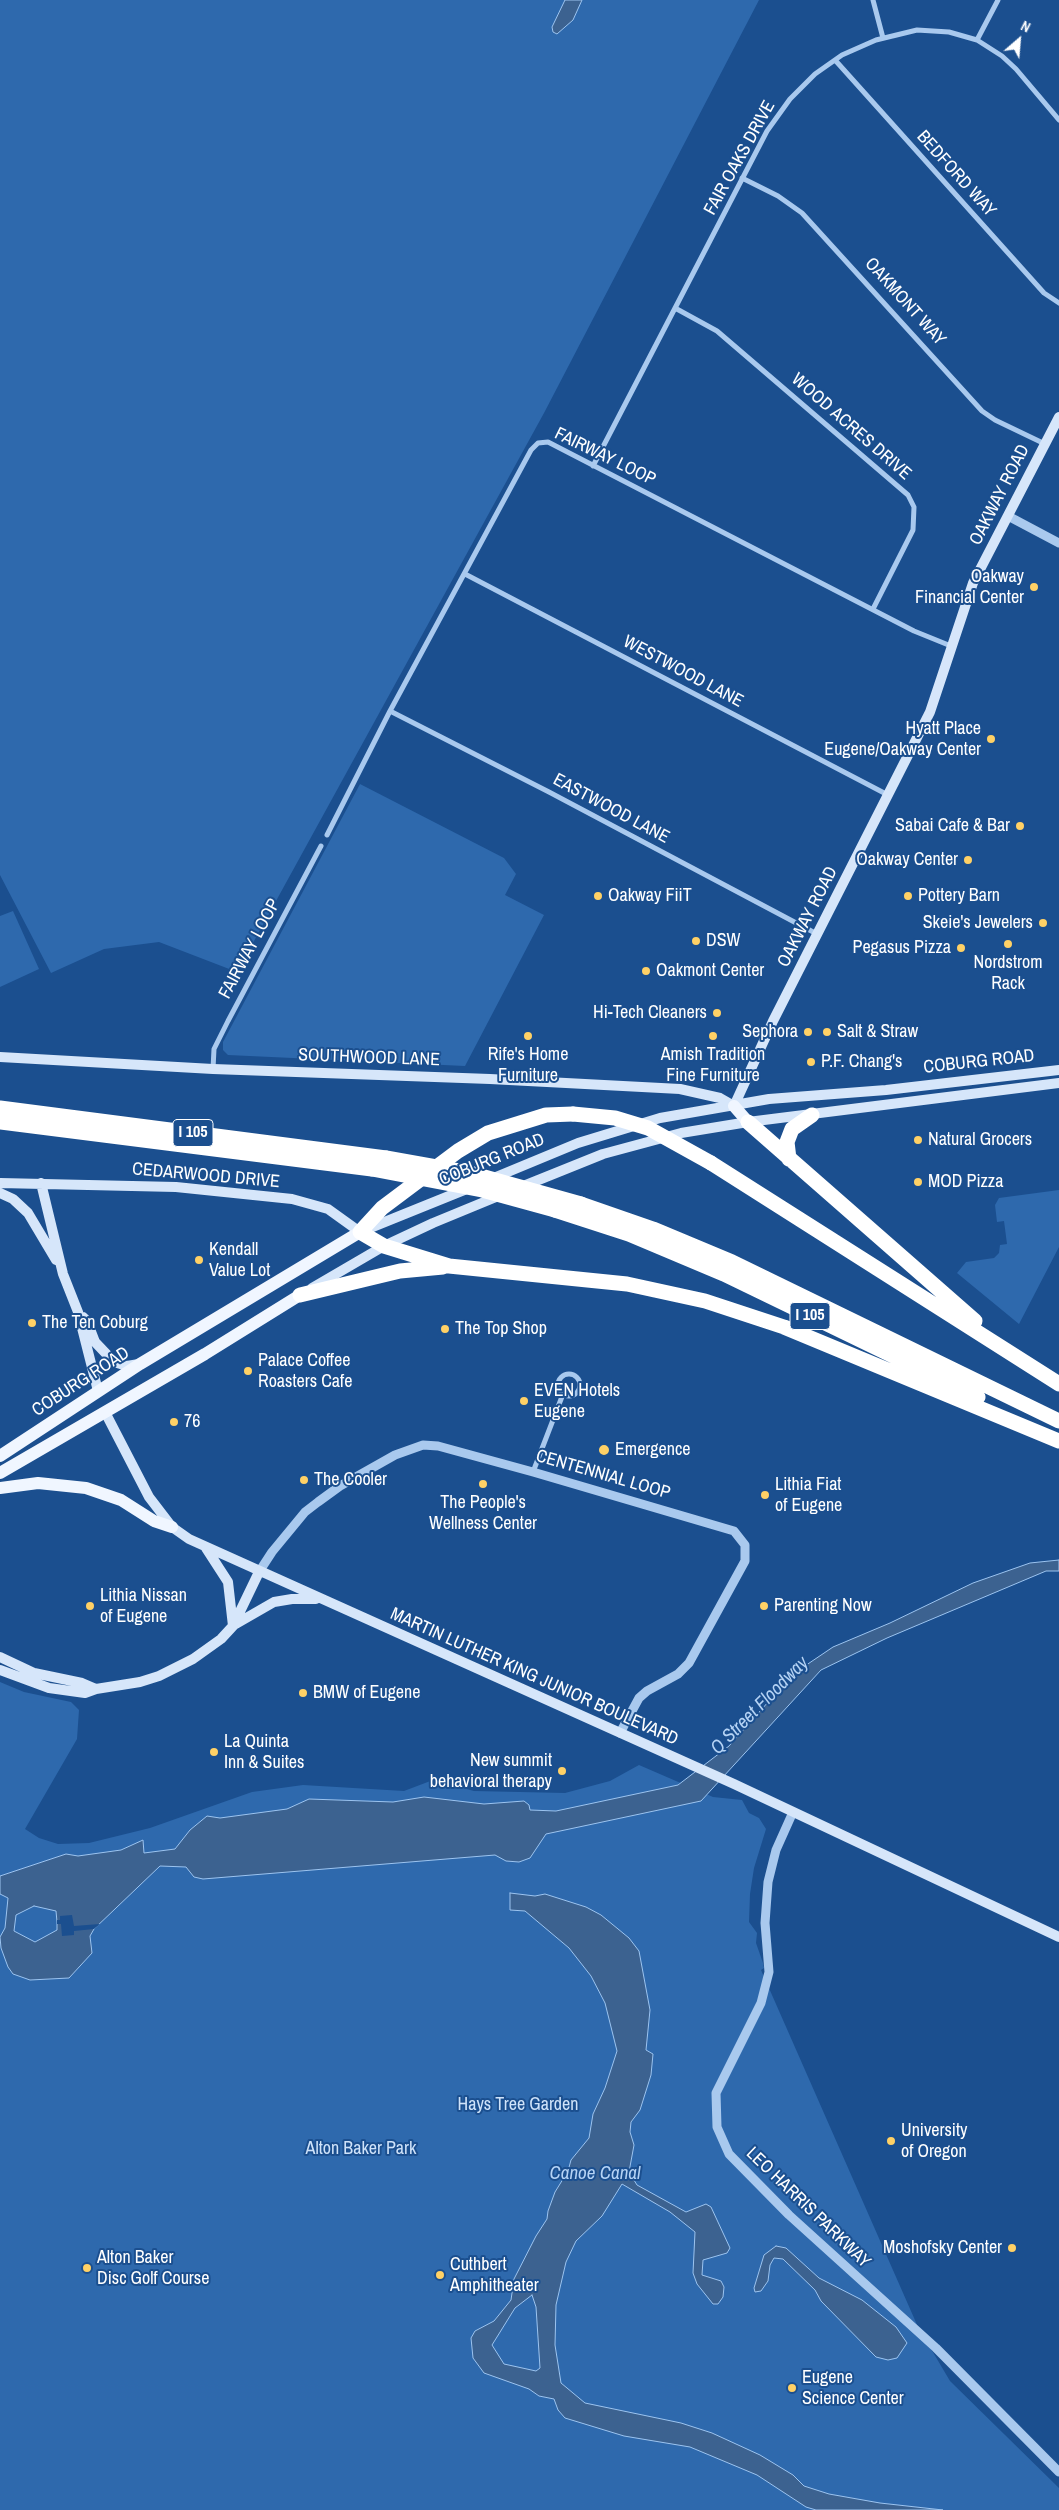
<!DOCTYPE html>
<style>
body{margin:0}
#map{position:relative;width:1059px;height:2510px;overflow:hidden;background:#1b4f8f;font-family:"Archivo Narrow",sans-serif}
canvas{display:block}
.north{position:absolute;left:994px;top:15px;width:50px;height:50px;-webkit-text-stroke:4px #1b4f8f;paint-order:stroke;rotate:27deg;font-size:14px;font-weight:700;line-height:20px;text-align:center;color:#fff}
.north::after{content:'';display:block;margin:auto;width:18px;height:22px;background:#fff;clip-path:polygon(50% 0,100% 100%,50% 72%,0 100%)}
</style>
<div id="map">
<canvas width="1059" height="2510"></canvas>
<div class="north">N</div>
</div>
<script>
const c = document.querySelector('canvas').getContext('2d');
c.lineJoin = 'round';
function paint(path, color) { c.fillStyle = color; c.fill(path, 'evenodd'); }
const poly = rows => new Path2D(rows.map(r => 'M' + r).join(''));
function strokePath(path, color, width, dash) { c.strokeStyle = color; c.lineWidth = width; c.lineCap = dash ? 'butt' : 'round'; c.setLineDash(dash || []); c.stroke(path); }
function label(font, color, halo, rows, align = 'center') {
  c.font = font + ' "Archivo Narrow",sans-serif'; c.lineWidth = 4; c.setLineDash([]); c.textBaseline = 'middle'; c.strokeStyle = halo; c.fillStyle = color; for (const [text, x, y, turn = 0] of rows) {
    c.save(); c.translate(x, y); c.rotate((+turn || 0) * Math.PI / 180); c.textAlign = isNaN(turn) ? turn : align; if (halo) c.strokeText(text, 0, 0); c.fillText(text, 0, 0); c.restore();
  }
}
paint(poly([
 [0,0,759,0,544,413,237,972,159,942,104,949,51,973,0,875],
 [360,784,504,858,516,874,505,895,544,915,465,1066,228,1055,223,1050,223,1042],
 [13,911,39,969,0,987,0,916],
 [1059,1190,1059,1247,1019,1324,957,1273,966,1262,994,1258,999,1253,1000,1245,1007,1244,1004,1221,997,1222,995,1205,999,1198],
 [0,1682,24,1692,71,1702,79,1710,77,1739,25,1829,39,1838,58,1844,89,1843,150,1828,252,1792,303,1785,404,1791,433,1780,474,1791,565,1793,610,1781,639,1765,713,1797,742,1800,749,1813,759,1818,766,1829,754,1868,750,1894,749,1922,757,1933,756,1943,763,1963,764,1968,761,1970,918,2327,950,2381,1059,2488,1059,2510,0,2510]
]), '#2e69ad');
const water = poly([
 [565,0,582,0,573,20,557,34,553,32,552,27,565,0],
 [1059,1560,1059,1571,1046,1571,887,1638,821,1670,701,1801,546,1834,530,1858,519,1862,506,1861,495,1855,203,1879,194,1877,186,1867,160,1866,94,1929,90,1936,92,1953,69,1978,30,1980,13,1974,8,1967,1,1948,0,1937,5,1928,8,1898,0,1894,0,1876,66,1854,78,1856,121,1850,143,1840,144,1853,175,1849,190,1830,207,1816,220,1818,287,1809,309,1799,393,1802,424,1797,484,1804,524,1801,529,1805,530,1810,556,1811,678,1785,729,1746,793,1674,833,1647,890,1623,973,1583,1030,1563,1059,1560],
 [34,1906,56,1911,57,1922,57,1930,35,1942,14,1931,16,1915,34,1906],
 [510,1893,535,1896,545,1894,586,1907,601,1915,629,1938,639,1951,650,2010,646,2050,653,2054,651,2075,640,2110,631,2122,630,2132,634,2145,629,2172,637,2185,686,2212,706,2204,711,2207,730,2248,727,2253,703,2260,702,2275,721,2281,724,2287,723,2297,718,2304,713,2304,697,2284,693,2273,695,2232,670,2212,622,2184,602,2216,576,2241,566,2262,556,2305,555,2345,561,2383,585,2403,681,2423,712,2433,760,2455,793,2475,804,2486,829,2494,880,2503,943,2510,816,2510,806,2507,757,2475,690,2447,624,2436,565,2418,558,2410,554,2399,539,2396,529,2389,484,2373,473,2358,471,2338,475,2331,494,2321,511,2300,514,2279,536,2236,547,2219,548,2211,555,2192,568,2171,571,2160,589,2138,593,2114,605,2088,617,2051,605,2003,591,1976,569,1948,525,1911,510,1910,510,1893],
 [532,2295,536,2307,540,2368,536,2371,504,2364,492,2345,515,2308,532,2295],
 [776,2246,786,2248,819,2278,862,2300,896,2327,907,2343,897,2358,888,2360,876,2357,821,2301,815,2290,783,2259,774,2258,770,2265,768,2281,761,2291,755,2292,754,2288,764,2255,776,2246]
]);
paint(water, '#3c6290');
strokePath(water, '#9cc4f0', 1);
paint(poly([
 [72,1915,74,1926,100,1924,94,1929,74,1931,74,1935,62,1936,61,1924,57,1924,57,1920,60,1920,60,1916]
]), '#1b4f8f');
strokePath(poly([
 [873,0,883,38],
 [977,40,998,0],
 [835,60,1044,293,1059,303],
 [742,178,778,196,802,213,982,411,995,420,1045,444],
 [675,308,717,331,908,495,914,507,913,530,873,609],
 [593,466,767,131,790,99,815,74,842,55,876,40,917,30,949,32,977,40,1002,56,1016,69,1059,120],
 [465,574,888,795],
 [390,711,549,792,817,934],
 [327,835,390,711,531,450,538,443,548,442,914,631,951,646],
 [213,1069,214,1049,228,1021,321,846],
 '558 1385a11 11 0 1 1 22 0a11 11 0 1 1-22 0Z',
 [533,1472,563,1394]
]), '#a9c9ee', 5);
strokePath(poly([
 [1008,516,1059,543],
 [259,1572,272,1552,305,1512,318,1502,340,1486,395,1455,423,1445,438,1446,533,1472,734,1531,745,1545,745,1561,689,1663,678,1674,647,1691,639,1698,620,1733],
 [793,1812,776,1850,768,1882,765,1923,769,1972,761,2003,716,2093,717,2127,729,2154,789,2215,936,2348,1059,2472]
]), '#a9c9ee', 9);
strokePath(poly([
 [0,1057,213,1069,490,1079,680,1089,720,1098,734,1106],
 [734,1106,773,1021,930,712,973,583,1059,417],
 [491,1179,578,1143,660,1118,769,1099,886,1090,1059,1070],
 [0,1183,176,1187,292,1199,328,1209,360,1232,469,1188],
 [41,1183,63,1274,78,1312,98,1391],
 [521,1187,603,1154,681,1133,748,1122,1059,1083],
 [0,1193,13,1199,28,1213,56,1260],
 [312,1288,384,1246,433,1223,501,1195],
 [83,1317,87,1321,95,1342,114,1362,127,1366,139,1364],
 [105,1412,149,1497,172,1527,189,1539,734,1784,1059,1937],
 [206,1548,228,1582,233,1626],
 [234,1625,274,1602,292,1599,316,1599],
 [0,1657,34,1673,82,1683,96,1689],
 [0,1670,49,1688,85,1693,96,1689,140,1682,159,1676,193,1659,221,1639,233,1626,259,1572]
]), '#d6e6fa', 10);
strokePath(poly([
 [734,1106,748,1122],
 [0,1456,140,1364,360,1232],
 [0,1473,205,1354,300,1295],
 [0,1488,38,1483,86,1488,121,1500,154,1521,172,1527]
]), '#f0f6ff', 12);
strokePath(poly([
 [0,1108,386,1158],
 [573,1114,546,1115,488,1133,458,1151,382,1208,360,1232,384,1246,449,1266,627,1284,705,1301,784,1327,1059,1441],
 [0,1122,372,1169],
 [748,1122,975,1321],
 [789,1159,787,1142,792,1129,812,1115],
 [711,1163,1059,1384],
 [581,1204,653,1229,732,1262,1059,1421],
 [555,1210,629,1234,724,1274,978,1397],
 [300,1295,400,1271,443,1267]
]), '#fff', 15);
strokePath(poly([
 [573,1114,615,1118,648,1128,711,1163],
 [386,1158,470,1173,581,1204],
 [372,1169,482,1190,555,1210]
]), '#fff', 15);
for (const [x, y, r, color] of [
 [1034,587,5,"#ffd166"],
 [991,739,5,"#ffd166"],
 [1020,826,5,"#ffd166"],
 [968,860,5,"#ffd166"],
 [598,896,5,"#ffd166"],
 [908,896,5,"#ffd166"],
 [1043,923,5,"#ffd166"],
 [696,941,5,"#ffd166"],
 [1008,944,5,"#ffd166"],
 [961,948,5,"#ffd166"],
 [646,971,5,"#ffd166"],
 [717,1013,5,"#ffd166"],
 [808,1032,5,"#ffd166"],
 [827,1032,5,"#ffd166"],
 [528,1036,5,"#ffd166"],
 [713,1036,5,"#ffd166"],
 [811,1062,5,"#ffd166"],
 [918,1140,5,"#ffd166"],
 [918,1182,5,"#ffd166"],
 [199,1260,5,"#ffd166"],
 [32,1323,5,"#ffd166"],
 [445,1329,5,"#ffd166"],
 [248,1371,5,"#ffd166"],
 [524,1401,5,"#ffd166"],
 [174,1422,5,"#ffd166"],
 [604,1450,6,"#ffd166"],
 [304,1480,5,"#ffd166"],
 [483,1484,5,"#ffd166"],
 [765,1495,5,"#ffd166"],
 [90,1606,5,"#ffd166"],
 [764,1606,5,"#ffd166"],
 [303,1693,5,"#ffd166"],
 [214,1752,5,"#ffd166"],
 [562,1771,5,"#ffd166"],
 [891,2141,5,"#ffd166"],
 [1012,2248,5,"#ffd166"],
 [87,2268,5,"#ffd166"],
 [440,2275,5,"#ffd166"],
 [792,2388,5,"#ffd166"]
]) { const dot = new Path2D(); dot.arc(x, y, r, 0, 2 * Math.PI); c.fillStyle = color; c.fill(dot); strokePath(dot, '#1b4f8f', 2); }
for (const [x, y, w] of [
 [193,1133,40],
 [810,1316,40]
]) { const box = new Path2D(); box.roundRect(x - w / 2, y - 13.5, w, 27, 4); c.fillStyle = '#1b4f8f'; c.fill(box); strokePath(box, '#fff', 1); }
label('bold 16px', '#fff', null, [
 ["I 105",193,1133],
 ["I 105",810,1316]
]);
label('18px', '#fff', '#1b4f8f', [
 ["FAIR OAKS DRIVE",740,158,-61],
 ["BEDFORD WAY",956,174,48],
 ["OAKMONT WAY",905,302,48],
 ["WOOD ACRES DRIVE",851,427,41],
 ["FAIRWAY LOOP",605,457,26],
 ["OAKWAY ROAD",1000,495,-63],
 ["WESTWOOD LANE",683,672,28],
 ["EASTWOOD LANE",611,809,28],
 ["OAKWAY ROAD",808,917,-63],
 ["FAIRWAY LOOP",250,949,-62],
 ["SOUTHWOOD LANE",369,1058,2],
 ["COBURG ROAD",979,1062,-6],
 ["COBURG ROAD",492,1160,-22],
 ["CEDARWOOD DRIVE",206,1176,5],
 ["COBURG ROAD",81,1382,-33],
 ["CENTENNIAL LOOP",603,1475,16],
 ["MARTIN LUTHER KING JUNIOR BOULEVARD",534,1677,24],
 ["LEO HARRIS PARKWAY",808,2208,44]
]);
label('18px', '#fff', '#1b4f8f', [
 ["Oakway",1024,577,"right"],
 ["Financial Center",1024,598,"right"],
 ["Hyatt Place",981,729,"right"],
 ["Eugene/Oakway Center",981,750,"right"],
 ["Sabai Cafe & Bar",1010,826,"right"],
 ["Oakway Center",958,860,"right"],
 ["Oakway FiiT",608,896],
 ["Pottery Barn",918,896],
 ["Skeie's Jewelers",1033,923,"right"],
 ["DSW",706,941],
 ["Pegasus Pizza",951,948,"right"],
 ["Nordstrom",1008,963,"center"],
 ["Rack",1008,984,"center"],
 ["Oakmont Center",656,971],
 ["Hi-Tech Cleaners",707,1013,"right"],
 ["Sephora",798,1032,"right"],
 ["Salt & Straw",837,1032],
 ["Rife's Home",528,1055,"center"],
 ["Furniture",528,1076,"center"],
 ["Amish Tradition",713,1055,"center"],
 ["Fine Furniture",713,1076,"center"],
 ["P.F. Chang's",821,1062],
 ["Natural Grocers",928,1140],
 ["MOD Pizza",928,1182],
 ["Kendall",209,1250],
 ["Value Lot",209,1271],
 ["The Ten Coburg",42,1323],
 ["The Top Shop",455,1329],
 ["Palace Coffee",258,1361],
 ["Roasters Cafe",258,1382],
 ["EVEN Hotels",534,1391],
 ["Eugene",534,1412],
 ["76",184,1422],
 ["Emergence",615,1450],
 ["The Cooler",314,1480],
 ["Lithia Fiat",775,1485],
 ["of Eugene",775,1506],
 ["The People's",483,1503,"center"],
 ["Wellness Center",483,1524,"center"],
 ["Lithia Nissan",100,1596],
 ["of Eugene",100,1617],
 ["Parenting Now",774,1606],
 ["BMW of Eugene",313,1693],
 ["La Quinta",224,1742],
 ["Inn & Suites",224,1763],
 ["New summit",552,1761,"right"],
 ["behavioral therapy",552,1782,"right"],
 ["University",901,2131],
 ["of Oregon",901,2152],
 ["Moshofsky Center",1002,2248,"right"],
 ["Alton Baker",97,2258],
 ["Disc Golf Course",97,2279],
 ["Cuthbert",450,2265],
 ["Amphitheater",450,2286],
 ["Eugene",802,2378],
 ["Science Center",802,2399]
], 'left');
label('18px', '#cfe3fa', '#1b4f8f', [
 ["Hays Tree Garden",518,2105],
 ["Alton Baker Park",361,2149]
]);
label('italic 19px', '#b5d3f5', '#1b4f8f', [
 ["Q Street Floodway",760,1706,-45],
 ["Canoe Canal",595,2174]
]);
</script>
